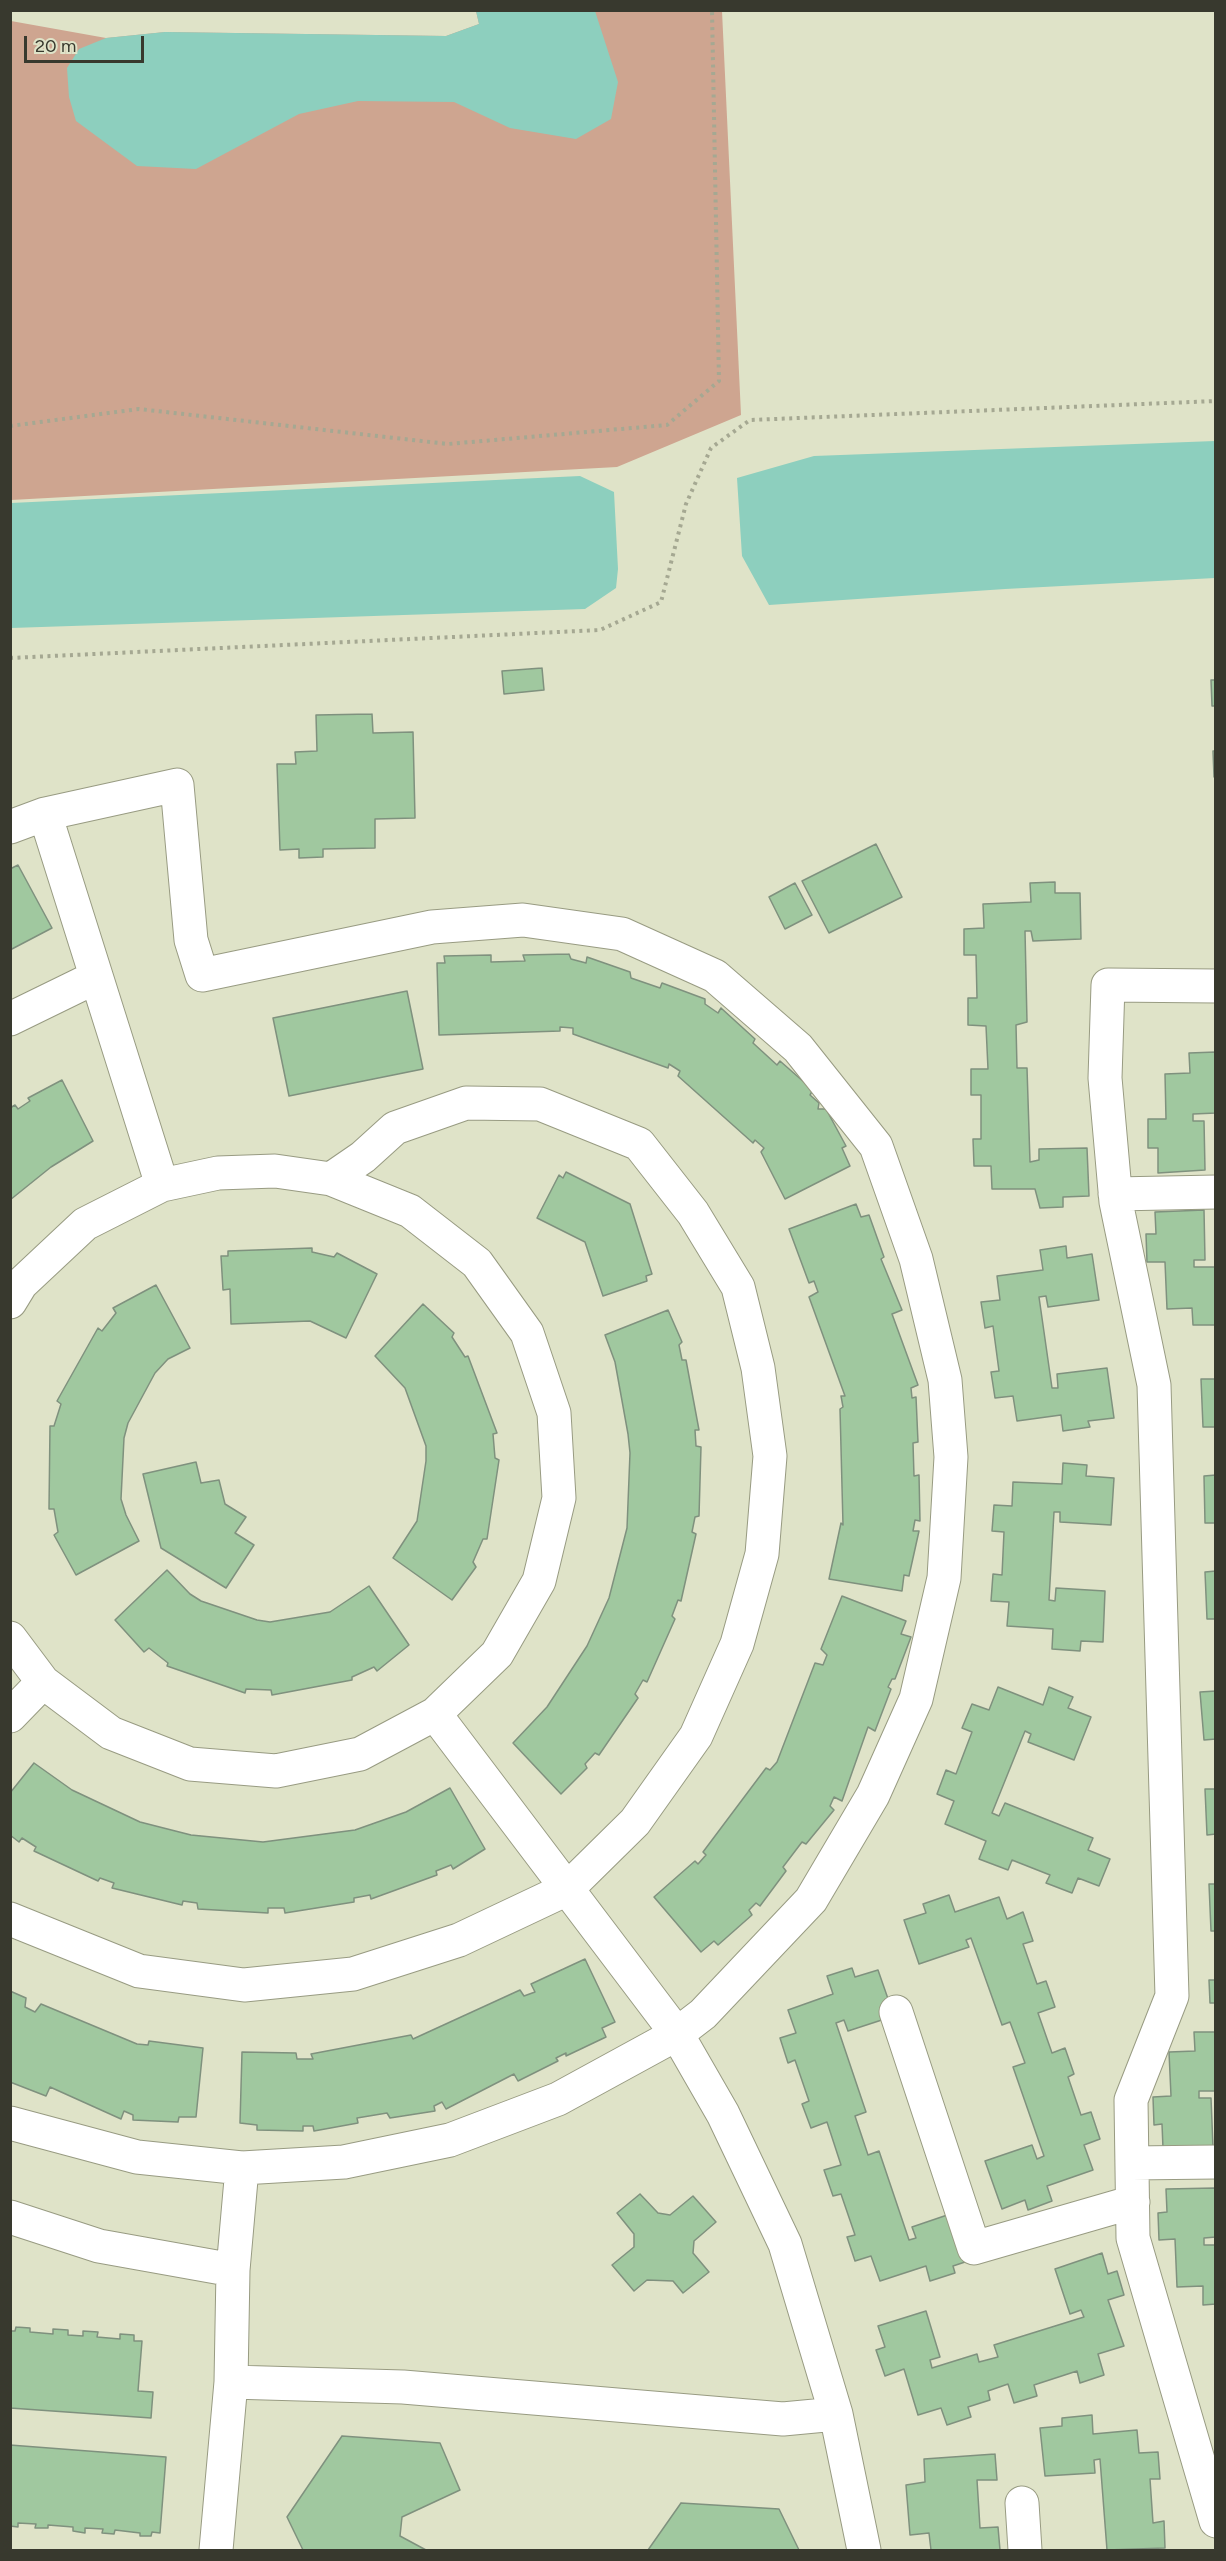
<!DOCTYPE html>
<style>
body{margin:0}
#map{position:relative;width:1226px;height:2561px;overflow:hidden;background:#dfe3c8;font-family:Figtree,sans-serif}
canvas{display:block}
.frame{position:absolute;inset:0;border:12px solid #38392e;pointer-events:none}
.scale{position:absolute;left:24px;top:36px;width:120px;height:27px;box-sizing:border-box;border:3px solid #38392e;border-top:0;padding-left:8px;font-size:18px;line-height:21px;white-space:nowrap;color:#38392e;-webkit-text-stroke:4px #dfe3c8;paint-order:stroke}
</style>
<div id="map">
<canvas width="1226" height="2561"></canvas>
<div class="frame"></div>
<div class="scale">20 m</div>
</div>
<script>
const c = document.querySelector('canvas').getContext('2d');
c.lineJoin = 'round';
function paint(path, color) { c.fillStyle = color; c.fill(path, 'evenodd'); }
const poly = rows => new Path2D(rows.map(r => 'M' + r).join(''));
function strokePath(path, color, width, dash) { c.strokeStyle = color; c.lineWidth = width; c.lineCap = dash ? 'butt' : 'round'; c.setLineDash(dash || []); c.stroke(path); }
paint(poly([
 [476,11,722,11,741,415,617,467,11,500,11,21,106,38,165,32,446,36,479,24]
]), '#cea590');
paint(poly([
 [595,11,618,82,611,119,576,139,510,128,454,102,358,101,299,114,196,169,137,166,76,121,69,97,67,68,79,49,106,38,165,32,446,36,479,24,476,11],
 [1215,441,1215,578,1005,589,769,605,742,556,737,478,814,456],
 [580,476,614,492,618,569,616,588,585,609,11,628,11,503]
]), '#8dcfbe');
const building = poly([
 [542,668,544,690,504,694,502,671,542,668],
 [1211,680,1216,680,1216,706,1212,706,1211,680],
 [372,714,373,733,413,732,415,818,375,819,375,848,323,849,323,857,299,858,299,849,280,850,277,764,296,764,295,752,317,751,316,715,372,714],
 [1213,751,1216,751,1216,777,1214,777,1213,751],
 [876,844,902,897,829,933,802,881,876,844],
 [18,865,52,928,10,950,10,869,18,865],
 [1055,882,1055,893,1080,893,1081,939,1033,941,1031,931,1025,931,1027,1022,1016,1025,1017,1068,1027,1068,1030,1162,1039,1160,1039,1149,1087,1148,1089,1196,1063,1197,1063,1207,1040,1208,1035,1189,992,1189,991,1166,974,1166,973,1139,981,1139,981,1095,971,1095,971,1069,988,1069,986,1026,968,1025,968,998,977,998,976,955,964,955,964,929,984,928,983,904,1031,902,1030,883,1055,882],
 [795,883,812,915,785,929,769,897,795,883],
 [569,954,571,959,586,963,587,957,630,972,631,978,660,988,662,983,705,999,705,1004,718,1013,721,1008,755,1039,753,1043,777,1065,780,1061,813,1090,810,1095,819,1103,818,1109,826,1109,846,1146,842,1148,850,1166,785,1199,761,1152,764,1148,755,1140,753,1143,678,1076,680,1071,669,1064,668,1068,573,1034,573,1028,560,1027,560,1031,439,1035,437,963,445,963,444,956,491,955,491,962,525,961,523,955,569,954],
 [407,991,423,1069,289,1096,273,1018,407,991],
 [1216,1052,1216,1113,1193,1114,1193,1121,1204,1121,1205,1170,1158,1173,1158,1148,1148,1148,1148,1119,1166,1119,1165,1074,1190,1073,1189,1053,1216,1052],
 [62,1080,93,1141,51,1167,10,1200,10,1108,15,1105,18,1109,30,1101,28,1098,62,1080],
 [566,1172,630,1204,652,1274,646,1276,647,1281,603,1296,585,1242,537,1218,559,1175,563,1178,566,1172],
 [856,1204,861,1217,869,1215,884,1257,881,1259,902,1310,892,1314,918,1385,911,1388,912,1398,916,1397,918,1442,913,1443,914,1476,919,1475,920,1521,915,1520,913,1531,919,1531,909,1576,904,1575,902,1591,829,1579,841,1523,843,1525,840,1409,843,1407,841,1396,845,1396,809,1297,818,1292,814,1281,809,1283,789,1229,856,1204],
 [1204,1210,1205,1260,1194,1260,1194,1267,1216,1267,1216,1325,1193,1325,1192,1308,1167,1309,1165,1262,1147,1262,1146,1234,1156,1234,1155,1212,1204,1210],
 [1066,1246,1067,1258,1092,1254,1099,1300,1048,1307,1046,1296,1039,1297,1052,1388,1058,1388,1057,1374,1107,1368,1114,1418,1088,1421,1090,1427,1063,1431,1061,1415,1017,1421,1013,1396,995,1398,991,1372,999,1371,993,1326,985,1328,981,1302,1000,1300,997,1276,1043,1270,1040,1250,1066,1246],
 [312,1248,312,1252,334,1257,337,1253,377,1274,346,1338,310,1321,231,1324,230,1289,223,1290,221,1256,228,1256,228,1251,312,1248],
 [156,1285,190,1348,168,1359,155,1373,128,1423,124,1438,121,1499,126,1515,139,1541,76,1575,54,1535,58,1532,54,1509,49,1509,50,1426,54,1426,61,1404,57,1401,98,1328,102,1331,116,1313,113,1308,156,1285],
 [423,1304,454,1333,452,1337,465,1357,468,1356,497,1433,493,1434,495,1458,499,1460,487,1539,483,1539,473,1562,476,1567,452,1600,393,1558,417,1521,426,1461,426,1446,405,1388,375,1356,423,1304],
 [668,1310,682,1342,679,1345,682,1360,686,1360,699,1430,695,1430,696,1446,701,1447,699,1516,695,1517,692,1532,696,1534,681,1601,678,1600,672,1616,675,1619,647,1682,643,1680,635,1694,638,1698,599,1755,595,1753,585,1764,587,1768,561,1794,513,1743,547,1707,587,1646,609,1598,627,1528,630,1453,628,1434,615,1362,605,1335,668,1310],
 [1201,1379,1216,1379,1216,1427,1203,1427,1201,1379],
 [196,1462,201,1483,219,1480,225,1504,246,1517,235,1533,254,1545,226,1588,161,1548,143,1474,196,1462],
 [1063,1463,1087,1465,1086,1476,1114,1478,1111,1525,1060,1522,1060,1512,1054,1512,1049,1600,1055,1601,1056,1588,1105,1591,1103,1642,1081,1641,1080,1651,1052,1649,1053,1629,1007,1626,1009,1602,991,1601,993,1574,1002,1575,1004,1532,992,1531,994,1505,1012,1506,1013,1482,1062,1484,1063,1463],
 [1216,1475,1216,1523,1205,1523,1204,1476,1216,1475],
 [167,1570,190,1594,201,1601,257,1620,270,1622,330,1612,369,1586,409,1645,377,1671,374,1667,352,1677,352,1680,272,1695,271,1690,246,1689,245,1693,167,1666,168,1663,149,1648,144,1652,115,1620,167,1570],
 [1216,1571,1216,1619,1207,1619,1205,1572,1216,1571],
 [842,1596,906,1621,901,1634,911,1637,895,1679,892,1679,888,1687,891,1689,875,1731,868,1727,842,1801,834,1797,830,1806,834,1810,806,1844,802,1842,783,1867,786,1871,760,1906,756,1903,749,1910,752,1915,718,1945,714,1941,701,1952,654,1897,695,1861,698,1864,706,1855,703,1852,766,1768,770,1770,777,1762,815,1663,823,1665,827,1655,821,1649,842,1596],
 [998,1687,1043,1705,1049,1687,1073,1697,1068,1708,1091,1717,1074,1760,1028,1742,1031,1734,1025,1731,992,1813,999,1816,1005,1803,1093,1838,1088,1850,1110,1859,1099,1886,1078,1878,1072,1893,1046,1883,1050,1875,1012,1860,1008,1870,979,1859,986,1841,945,1824,954,1801,937,1794,946,1770,956,1774,972,1732,962,1728,972,1704,989,1710,998,1687],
 [1216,1691,1216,1739,1204,1740,1200,1692,1216,1691],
 [34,1763,72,1790,140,1822,191,1835,263,1842,355,1830,406,1812,450,1788,485,1849,453,1869,451,1865,436,1871,437,1875,371,1899,370,1895,354,1898,354,1902,285,1913,284,1908,268,1908,268,1913,198,1909,197,1903,183,1901,182,1905,112,1888,114,1883,100,1878,98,1881,34,1851,36,1847,22,1838,19,1842,10,1835,10,1793,34,1763],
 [1205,1789,1216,1789,1216,1834,1207,1835,1205,1789],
 [1209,1884,1216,1884,1216,1931,1211,1931,1209,1884],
 [949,1895,955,1912,999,1897,1007,1919,1023,1912,1033,1941,1023,1944,1037,1984,1046,1981,1055,2007,1038,2013,1052,2053,1065,2048,1074,2074,1068,2077,1081,2115,1091,2112,1100,2139,1084,2145,1093,2170,1047,2186,1052,2201,1028,2210,1025,2200,1002,2209,985,2161,1032,2145,1037,2159,1044,2156,1013,2067,1025,2063,1010,2022,1002,2025,971,1938,966,1940,969,1947,919,1964,904,1920,926,1913,923,1904,949,1895],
 [585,1959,615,2022,602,2028,606,2037,566,2056,566,2053,556,2058,558,2061,518,2081,514,2074,446,2109,442,2102,434,2106,435,2111,390,2118,387,2113,357,2118,358,2123,314,2131,313,2126,303,2126,303,2131,257,2130,257,2125,240,2123,242,2052,296,2053,297,2059,313,2059,311,2054,411,2035,413,2039,520,1990,524,1996,535,1992,531,1984,585,1959],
 [852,1968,855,1977,878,1970,894,2016,848,2031,844,2020,836,2023,866,2112,855,2116,868,2155,879,2151,909,2240,916,2238,912,2227,959,2211,974,2259,953,2266,955,2273,930,2281,926,2266,880,2281,871,2256,855,2261,847,2237,855,2235,841,2194,833,2196,824,2170,841,2165,827,2122,811,2128,802,2104,809,2101,795,2060,788,2063,780,2038,796,2033,788,2010,833,1994,827,1976,852,1968],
 [1209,1980,1216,1980,1216,2003,1210,2003,1209,1980],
 [10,1991,26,1998,25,2007,35,2012,41,2004,137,2044,148,2045,149,2041,203,2048,196,2117,179,2117,178,2122,133,2120,133,2115,124,2111,121,2119,50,2087,46,2096,10,2082,10,1991],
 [1194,2032,1216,2032,1216,2091,1199,2091,1199,2098,1211,2098,1213,2147,1163,2148,1162,2124,1154,2125,1153,2097,1171,2096,1169,2052,1195,2051,1194,2032],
 [1215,2188,1216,2237,1204,2238,1204,2245,1216,2245,1216,2304,1203,2305,1203,2286,1177,2287,1175,2239,1159,2240,1158,2213,1167,2212,1166,2189,1215,2188],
 [640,2194,658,2213,670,2215,693,2196,716,2222,694,2241,693,2253,709,2272,683,2293,673,2281,647,2280,634,2291,612,2265,634,2247,634,2234,617,2213,640,2194],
 [1102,2253,1108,2274,1117,2271,1124,2295,1108,2300,1124,2346,1098,2354,1104,2375,1080,2383,1077,2371,1034,2385,1037,2396,1014,2403,1008,2384,988,2391,990,2400,968,2407,971,2417,947,2425,941,2408,918,2415,904,2369,885,2376,876,2350,885,2347,878,2326,926,2311,940,2357,930,2360,932,2368,977,2354,979,2362,998,2357,994,2345,1084,2317,1081,2310,1070,2314,1055,2269,1102,2253],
 [16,2327,30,2328,30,2332,53,2334,53,2329,68,2330,68,2335,83,2336,83,2331,98,2332,97,2337,120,2339,120,2334,134,2335,134,2341,142,2341,138,2391,153,2392,151,2418,10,2408,10,2331,15,2331,16,2327],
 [1092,2415,1093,2434,1137,2430,1139,2453,1158,2452,1160,2479,1150,2479,1153,2523,1164,2521,1165,2548,1107,2550,1100,2459,1094,2460,1095,2473,1045,2476,1040,2428,1062,2426,1062,2418,1092,2415],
 [342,2436,440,2443,460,2490,402,2517,400,2536,426,2550,303,2550,287,2517,342,2436],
 [10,2445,166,2457,160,2533,152,2532,151,2536,140,2536,140,2533,115,2530,114,2534,102,2533,103,2529,85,2528,85,2533,73,2531,73,2527,48,2525,48,2528,35,2528,36,2524,18,2523,18,2527,10,2526,10,2445],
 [995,2454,997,2480,977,2480,980,2528,998,2527,1000,2550,931,2550,929,2533,910,2535,906,2485,925,2482,924,2459,995,2454],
 [681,2503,779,2509,799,2550,648,2550,681,2503]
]);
paint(building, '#a0c89f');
strokePath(building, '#7f917e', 1.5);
const minor = poly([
 [45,814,162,1185],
 [10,827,45,814,177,785,191,940,202,975,432,927,523,920,622,934,715,976,798,1048,876,1146,916,1259,945,1380,951,1457,944,1578,916,1699,873,1795,811,1900,703,2014,677,2034,558,2099,450,2140,344,2162,242,2168,137,2157,10,2123],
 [1216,986,1108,985,1105,1078,1116,1202,1154,1385,1172,1996,1131,2100,1133,2238,1216,2521],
 [10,1019,96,977],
 [1115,1194,1216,1192],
 [10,1302,21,1284,85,1224,162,1185,218,1173,275,1171,331,1179,410,1211,477,1263,527,1333,554,1413,559,1498,539,1581,497,1654,435,1714,360,1754,276,1771,190,1764,111,1733,43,1682,10,1638],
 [435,1714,677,2034,723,2114,785,2244,836,2414,864,2550],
 [10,1716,43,1682],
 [10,1919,139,1971,244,1985,353,1974,459,1940,567,1889,635,1822,696,1736,737,1644,762,1554,770,1456,758,1368,738,1287,693,1213,639,1144,540,1104,466,1103,395,1128,363,1157,331,1179],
 [896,2012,974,2248,1133,2202],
 [1132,2163,1216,2162],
 [10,2217,99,2246,233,2270],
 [231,2382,403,2387,783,2419,836,2414],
 [1022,2503,1025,2550],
 [216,2550,231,2382,233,2270,242,2168]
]);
strokePath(minor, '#989b82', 35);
strokePath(poly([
 [10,426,139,409,448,444,667,425,719,381,712,10],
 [10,658,600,630,661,602,686,504,711,448,750,420,1216,401]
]), '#a5a892', 4, [3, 4.5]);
strokePath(minor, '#fff', 33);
</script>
